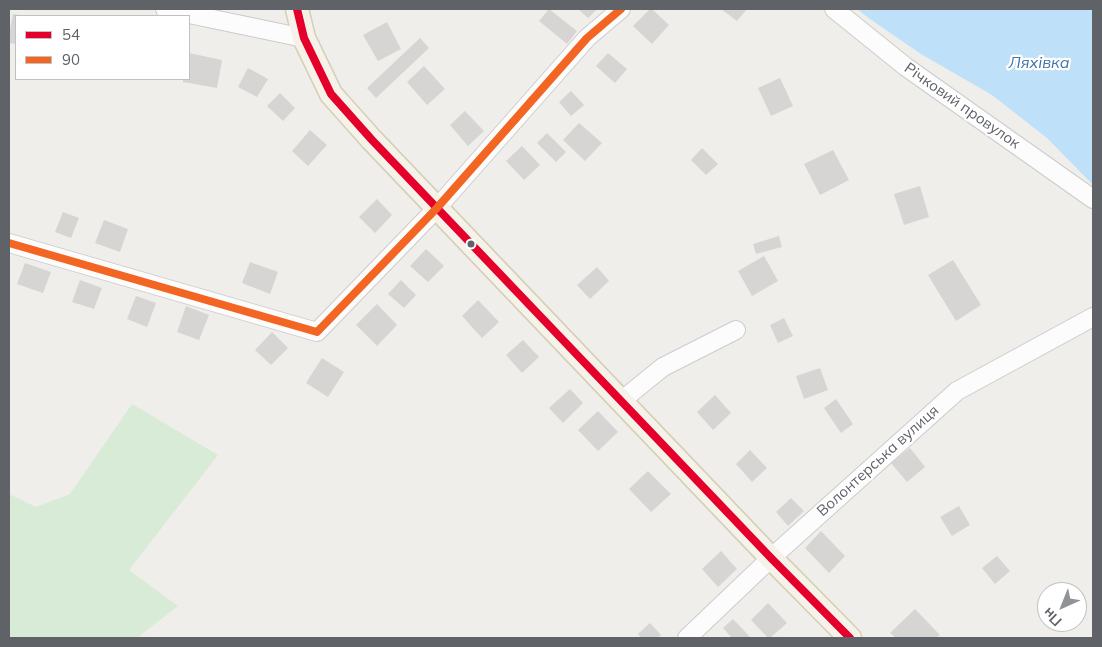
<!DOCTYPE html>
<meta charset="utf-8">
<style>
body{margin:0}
#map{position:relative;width:1102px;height:647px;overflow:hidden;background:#efeeea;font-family:Mulish,sans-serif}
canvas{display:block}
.frame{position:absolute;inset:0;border:10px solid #5f6368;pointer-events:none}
.legend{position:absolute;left:15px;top:15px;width:175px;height:65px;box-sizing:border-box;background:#fff;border:1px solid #bfc1c3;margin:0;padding:6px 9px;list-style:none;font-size:15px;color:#5f6368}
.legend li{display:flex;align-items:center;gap:10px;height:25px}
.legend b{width:25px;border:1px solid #bfc1c3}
.north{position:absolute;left:1037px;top:582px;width:50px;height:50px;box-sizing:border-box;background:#fff;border:1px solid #bfc1c3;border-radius:50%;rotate:224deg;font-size:14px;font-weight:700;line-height:20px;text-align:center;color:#5f6368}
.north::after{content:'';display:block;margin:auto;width:18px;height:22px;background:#919496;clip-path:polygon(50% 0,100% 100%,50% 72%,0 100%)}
</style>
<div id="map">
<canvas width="1102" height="647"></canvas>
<div class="frame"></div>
<ul class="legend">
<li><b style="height:6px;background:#e4002b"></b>54</li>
<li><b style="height:6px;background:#f26522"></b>90</li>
</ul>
<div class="north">Пн</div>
</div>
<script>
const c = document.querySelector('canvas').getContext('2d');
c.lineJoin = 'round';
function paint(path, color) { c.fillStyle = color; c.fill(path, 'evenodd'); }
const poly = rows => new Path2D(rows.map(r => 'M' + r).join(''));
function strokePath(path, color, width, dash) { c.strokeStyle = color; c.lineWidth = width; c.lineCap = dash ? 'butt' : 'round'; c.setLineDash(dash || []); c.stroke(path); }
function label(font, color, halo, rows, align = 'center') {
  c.font = font + ' Mulish,sans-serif'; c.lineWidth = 4.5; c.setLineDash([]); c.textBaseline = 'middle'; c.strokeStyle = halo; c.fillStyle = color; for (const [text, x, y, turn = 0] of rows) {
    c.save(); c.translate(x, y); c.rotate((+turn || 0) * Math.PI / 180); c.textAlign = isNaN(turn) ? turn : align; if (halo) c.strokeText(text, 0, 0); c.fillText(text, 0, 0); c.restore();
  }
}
paint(poly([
 [132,404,218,455,129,570,178,606,137,638,9,638,9,494,36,507,70,494]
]), '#d8ebd6');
paint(poly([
 [857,9,1093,9,1093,185,1047,138,992,95,921,54,870,19]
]), '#bfe0f9');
paint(poly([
 [549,9,577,31,567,44,539,21],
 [578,9,597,9,588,18],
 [650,9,652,9,669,25,652,44,633,26],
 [721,9,747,9,737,21],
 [13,14,20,15,16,16,16,44,9,43,9,34],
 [387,22,401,49,378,61,363,35],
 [420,38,429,48,376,98,367,88],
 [189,53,222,60,217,88,183,82,183,79,189,79],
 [608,53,627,69,615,83,596,66],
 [424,66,445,89,427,105,407,82],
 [248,68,268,79,257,97,238,87],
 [780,78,793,106,771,116,758,88],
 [571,91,584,105,571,116,559,102],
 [280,93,295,108,283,121,267,106],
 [465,111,484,131,468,146,450,125],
 [579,123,602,143,585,161,563,140],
 [310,130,327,145,308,166,292,151],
 [547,133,566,152,556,162,537,143],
 [522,146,540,165,524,180,506,161],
 [702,148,718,164,706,175,691,160],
 [833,150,849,180,820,195,804,164],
 [920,186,929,217,904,225,894,194],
 [377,199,392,215,375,233,359,217],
 [63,212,79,218,71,238,55,232],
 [104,220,128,229,120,252,95,243],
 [779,236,782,247,756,254,753,244],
 [426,249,444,266,428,282,410,266],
 [764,256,778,281,752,296,738,271],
 [953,260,981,305,956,321,928,275],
 [250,262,278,272,270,294,242,283],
 [25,263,51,272,43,293,17,284],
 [597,267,609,281,590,299,577,285],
 [80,280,102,288,94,309,72,302],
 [401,280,416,295,404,308,388,294],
 [136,296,156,303,147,327,127,319],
 [478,300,499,322,482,338,462,316],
 [377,304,397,325,377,346,356,325],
 [186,306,209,315,199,340,177,332],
 [784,318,793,336,778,343,770,325],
 [272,332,288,348,271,365,255,350],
 [523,340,539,357,522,373,506,355],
 [322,358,344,372,328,397,306,383],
 [820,368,828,390,804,399,796,376],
 [570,389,583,403,563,423,549,408],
 [715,395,731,413,713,430,697,412],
 [836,399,853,424,841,433,824,408],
 [598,411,618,432,598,451,578,430],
 [910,448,925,467,907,482,891,463],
 [750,450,767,468,752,482,736,464],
 [648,471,671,494,651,512,629,489],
 [791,498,804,511,788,526,776,512],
 [959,506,970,525,952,536,940,517],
 [821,531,845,556,829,573,805,548],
 [721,551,737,569,718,587,702,569],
 [997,556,1010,571,995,584,982,568],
 [768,603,787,623,770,638,768,638,751,620],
 [915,609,940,635,936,638,896,638,890,633],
 [733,619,751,638,732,638,723,628],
 [650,623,661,635,657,638,641,638,638,634]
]), '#d6d5d3');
const minor = poly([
 [165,9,304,38],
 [834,9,906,67,1093,199],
 [9,243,317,332,436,209,587,38,621,9],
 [621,401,663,367,736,330],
 [687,638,771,558,957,391,1093,317]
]);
const major = poly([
 [297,9,304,38,331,94,372,140,771,558,850,638]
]);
strokePath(minor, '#cbcccc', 20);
strokePath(major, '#d7ceb8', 25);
strokePath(minor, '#fdfcfc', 18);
strokePath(major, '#f4f2e9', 22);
strokePath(poly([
 [297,9,304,38,331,94,372,140,771,558,850,638]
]), '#e4002b', 8);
strokePath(poly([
 [9,243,317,332,436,209,587,38,621,9]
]), '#f26522', 8);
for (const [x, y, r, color] of [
 [471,244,4.5,"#5f6368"]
]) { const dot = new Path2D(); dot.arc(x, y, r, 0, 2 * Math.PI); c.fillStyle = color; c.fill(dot); strokePath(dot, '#fff', 2); }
label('15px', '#5f6368', '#fff', [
 ["Річковий провулок",962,106,35],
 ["Волонтерська вулиця",878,461,-42]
]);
label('italic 16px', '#4174aa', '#fff', [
 ["Ляхівка",1039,63]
]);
</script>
